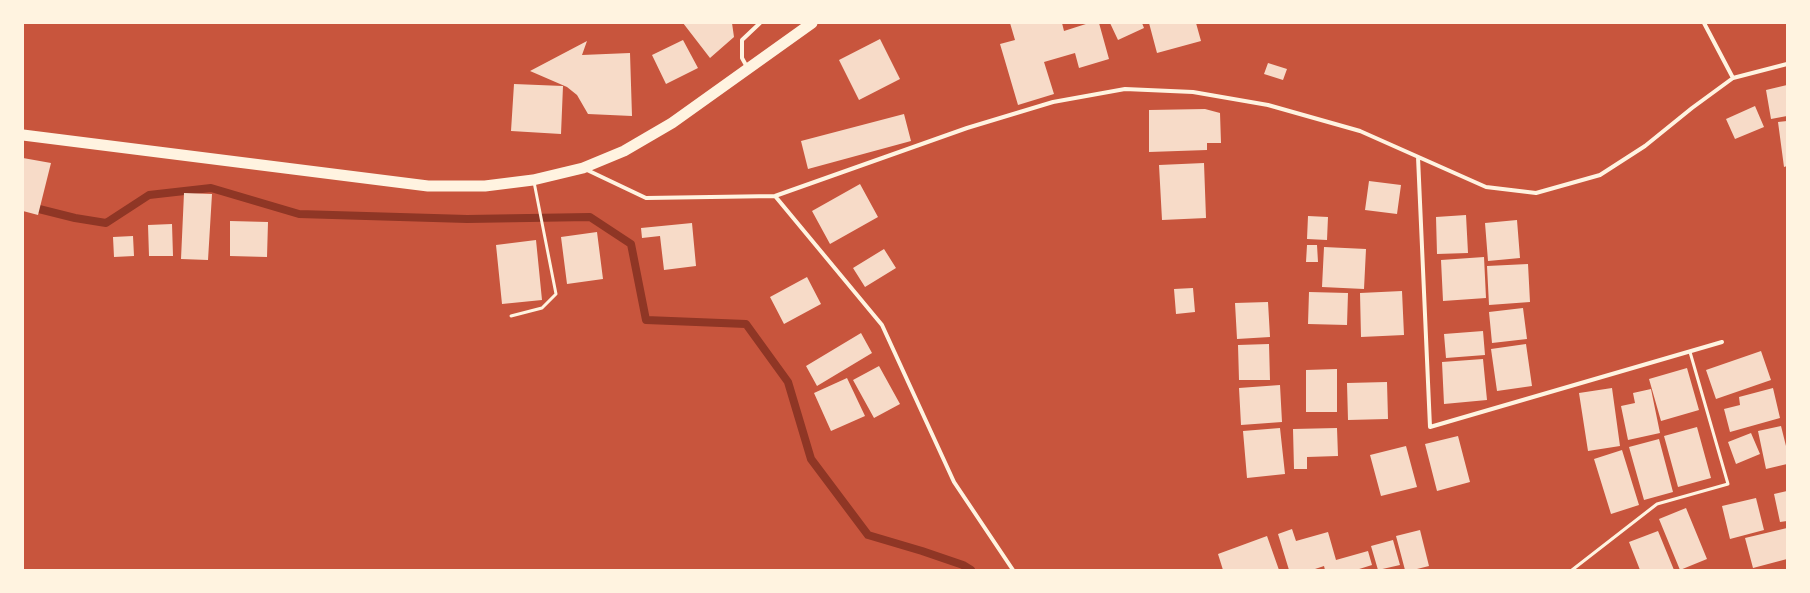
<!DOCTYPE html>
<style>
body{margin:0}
#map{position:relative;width:1810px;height:593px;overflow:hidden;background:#c8553d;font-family:Raleway,sans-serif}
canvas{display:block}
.frame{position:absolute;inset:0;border:24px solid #fff3e0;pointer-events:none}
</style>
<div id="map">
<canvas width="1810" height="593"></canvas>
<div class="frame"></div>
</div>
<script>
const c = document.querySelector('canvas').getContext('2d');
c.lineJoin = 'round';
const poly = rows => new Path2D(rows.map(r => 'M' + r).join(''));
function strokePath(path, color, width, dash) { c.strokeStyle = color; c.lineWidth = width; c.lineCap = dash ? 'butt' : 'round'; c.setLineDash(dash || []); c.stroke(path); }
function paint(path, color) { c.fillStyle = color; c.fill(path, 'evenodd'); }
strokePath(poly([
 [23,205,75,218,106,223,149,195,211,188,299,214,467,219,590,217,631,244,646,320,746,324,788,382,811,459,868,535,922,551,963,565,971,570]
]), '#8f3625', 8);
paint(poly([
 [683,23,732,23,734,37,710,58],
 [1010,23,1062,23,1064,31,1089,23,1099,23,1109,59,1079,68,1075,53,1044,62,1054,94,1018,105,1000,44,1015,40],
 [1110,23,1142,23,1144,28,1118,40],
 [1149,23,1196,23,1201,41,1157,53],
 [880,39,900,79,859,100,839,60],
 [683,40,698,68,666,84,652,55],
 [587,41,582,55,630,53,632,116,588,114,577,95,567,87,530,71],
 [1268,63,1287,69,1283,80,1264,74],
 [514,84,563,86,561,134,511,131],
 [1787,85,1787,116,1771,119,1766,90],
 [1755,106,1764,127,1735,139,1726,119],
 [1205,109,1220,113,1221,143,1207,143,1207,150,1149,152,1149,110],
 [904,114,911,141,808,169,801,141],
 [1787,121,1787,166,1784,167,1778,122],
 [23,158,51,163,38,215,23,211],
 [1204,163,1206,218,1162,220,1159,165],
 [1369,181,1401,185,1397,214,1365,210],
 [860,184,878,217,830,244,812,211],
 [184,193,212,194,208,260,181,259],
 [1466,215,1468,253,1437,254,1436,217],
 [1308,216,1328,217,1327,240,1307,239],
 [1517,220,1520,258,1488,261,1485,223],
 [230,221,268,222,267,257,230,256],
 [692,223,696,266,664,270,660,236,642,238,641,228],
 [172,224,173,256,149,256,148,225],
 [597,232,603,279,567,284,561,237],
 [133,236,134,256,114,257,113,237],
 [536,240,542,300,502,304,496,245],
 [1307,245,1317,245,1318,262,1306,262],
 [1324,247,1366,249,1364,289,1322,287],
 [884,249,896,268,865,287,853,268],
 [1484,257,1486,298,1443,301,1441,260],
 [1528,264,1530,302,1489,305,1487,266],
 [807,277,821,304,784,324,770,297],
 [1193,288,1195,312,1176,314,1174,289],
 [1402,291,1404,335,1361,337,1360,293],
 [1309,292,1348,293,1347,325,1308,324],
 [1268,302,1270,337,1237,339,1235,303],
 [1523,308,1527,339,1492,343,1489,312],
 [1483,331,1485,355,1446,358,1444,334],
 [861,333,872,353,817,386,806,366],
 [1269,344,1270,380,1239,380,1238,345],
 [1526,344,1532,386,1497,391,1491,349],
 [1761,351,1771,380,1716,399,1706,370],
 [1483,359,1487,400,1444,404,1442,362],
 [879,366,900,404,874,418,853,380],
 [1687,368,1699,410,1661,421,1649,379],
 [1337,369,1337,412,1306,412,1306,370],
 [847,378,865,416,831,431,814,393],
 [1387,382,1388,419,1348,420,1347,383],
 [1280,385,1282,422,1241,425,1239,388],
 [1612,388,1620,446,1588,451,1579,393],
 [1773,388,1780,418,1730,432,1724,409,1740,405,1739,397],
 [1651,389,1660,433,1628,440,1621,406,1635,403,1633,393],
 [1781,426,1787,450,1787,464,1766,469,1758,431],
 [1697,427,1711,478,1678,487,1664,436],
 [1280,428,1285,474,1247,478,1243,431],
 [1337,428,1338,456,1307,457,1307,469,1294,469,1293,429],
 [1751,433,1760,454,1736,464,1728,442],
 [1458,436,1470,482,1437,491,1425,444],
 [1659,439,1673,492,1644,500,1629,447],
 [1406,446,1417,487,1381,496,1370,455],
 [1622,450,1639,505,1611,514,1594,459],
 [1787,491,1787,521,1780,522,1774,494],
 [1756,498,1764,530,1730,539,1722,506],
 [1686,508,1707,559,1680,570,1659,519],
 [1787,528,1787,559,1753,568,1745,538],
 [1292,529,1296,541,1328,532,1336,560,1368,551,1372,565,1356,570,1325,570,1324,566,1312,570,1289,570,1278,534],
 [1420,530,1429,566,1413,570,1405,570,1396,536],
 [1658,531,1674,570,1640,570,1629,542],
 [1267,536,1279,570,1223,570,1218,554],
 [1393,540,1400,565,1378,570,1371,546]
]), '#f7dbc8');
strokePath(poly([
 [511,316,542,308,556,294,534,182],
 [1572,570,1657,504,1728,484,1690,352]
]), '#fff3e0', 3);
strokePath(poly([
 [1704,23,1733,78],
 [747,67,742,58,742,40,760,23],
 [1418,157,1430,427,1722,342],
 [585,169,646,198,775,196,967,128,1053,102,1125,89,1193,92,1268,105,1360,131,1486,187,1536,193,1600,175,1645,146,1692,108,1733,78,1787,64],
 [775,196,882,325,954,482,1013,570]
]), '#fff3e0', 4);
strokePath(poly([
 [23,135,428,186,485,186,533,180,583,168,624,151,672,123,812,23]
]), '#fff3e0', 11);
</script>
